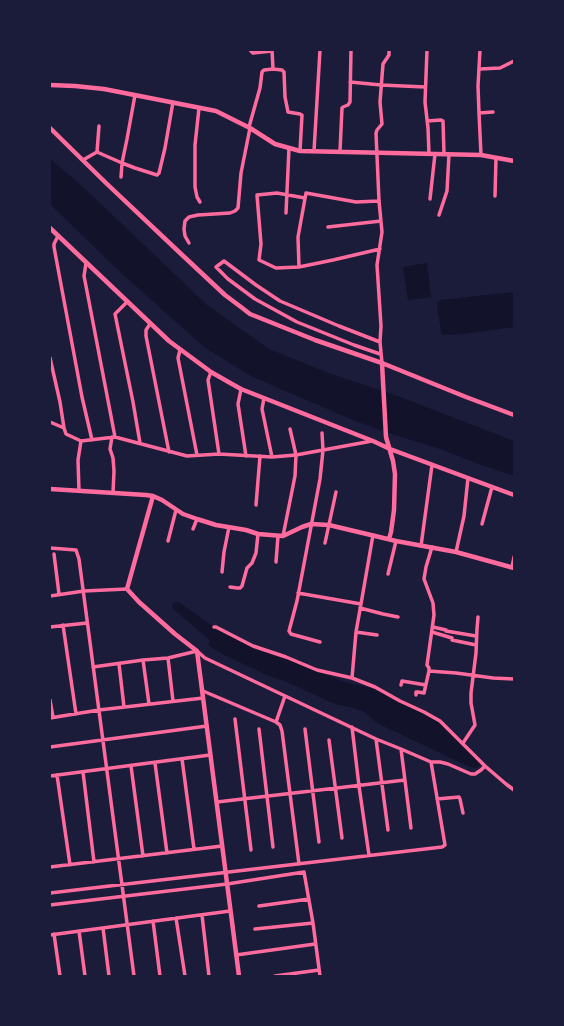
<!DOCTYPE html>
<style>
body{margin:0}
#map{position:relative;width:564px;height:1026px;overflow:hidden;background:#1b1b3a;font-family:Jost,sans-serif}
canvas{display:block}
.frame{position:absolute;inset:0;border:51px solid #1b1b3a;pointer-events:none}
</style>
<div id="map">
<canvas width="564" height="1026"></canvas>
<div class="frame"></div>
</div>
<script>
const c = document.querySelector('canvas').getContext('2d');
c.lineJoin = 'round';
function paint(path, color) { c.fillStyle = color; c.fill(path, 'evenodd'); }
const poly = rows => new Path2D(rows.map(r => 'M' + r).join(''));
function strokePath(path, color, width, dash) { c.strokeStyle = color; c.lineWidth = width; c.lineCap = dash ? 'butt' : 'round'; c.setLineDash(dash || []); c.stroke(path); }
paint(poly([
 [50,159,82,186,207,305,269,349,331,374,395,395,514,441,514,476,478,464,443,450,389,433,353,420,251,376,204,347,119,271,50,204],
 [427,263,431,297,408,300,403,267],
 [514,292,514,327,463,334,442,335,441,332,437,305,438,302,440,300],
 [174,602,179,602,214,627,255,649,288,660,345,682,380,690,436,719,480,763,479,766,475,768,470,767,383,726,374,721,369,716,362,711,353,708,335,704,287,682,269,676,224,655,208,645,210,640,173,609,172,605]
]), '#12122b');
strokePath(poly([
 [250,50,253,53,272,51],
 [427,50,425,102,428,128,429,154],
 [480,50,478,86,479,113,481,155],
 [273,69,282,70,284,72,285,97,288,112,300,114,302,115,300,151],
 [480,69,500,68,514,61],
 [350,82,381,85,425,87],
 [135,95,127,139,122,163,135,168,157,175,159,173,165,148,173,102],
 [199,108,195,145,195,187,197,197,200,202],
 [479,113,493,112],
 [427,121,441,120,443,121,444,154],
 [249,127,260,88,262,72,264,70,273,69,272,50],
 [314,151,320,50],
 [340,151,342,108,343,107,348,105,350,102,351,50],
 [97,152,99,126],
 [83,160,97,152,122,163,121,177],
 [495,196,496,158],
 [305,198,277,193,257,195,261,244,259,260,276,268,299,267,333,260,380,249],
 [430,199,435,154],
 [286,213,289,148],
 [439,215,447,191,449,154],
 [328,227,381,221],
 [58,236,54,244,54,247,82,397,92,440],
 [189,243,185,236,184,229,185,221,189,217,198,215,230,213,235,211,238,208,241,173,250,128],
 [86,263,84,276,86,286,115,437],
 [299,267,298,237,306,193,356,202,379,201],
 [127,302,115,314,133,402,140,443],
 [150,324,146,330,146,336,169,452],
 [380,342,339,326,280,301,256,285,224,261,216,267,228,279,255,299,297,322,354,345,380,354],
 [180,350,178,358,197,455],
 [50,358,60,402,64,428],
 [382,363,380,342,381,326,377,265,382,232,379,201,376,133,377,130,382,124,380,102,383,64,389,55,389,50],
 [211,372,208,380,219,454],
 [241,389,238,404,246,456],
 [264,398,262,409,272,457],
 [50,422,64,428,66,434,81,441,115,437,187,456,219,454,272,457,296,455,372,441],
 [112,437,110,449,113,458,114,471,113,493],
 [79,491,78,460,81,441],
 [256,505,260,456],
 [482,524,492,487],
 [193,529,197,519],
 [283,536,295,476,296,455,290,429],
 [168,541,176,510],
 [325,543,336,492],
 [421,546,432,465],
 [50,548,76,550,79,559,134,976],
 [456,552,464,516,468,478],
 [54,554,59,594],
 [276,562,278,536],
 [512,567,514,557],
 [222,572,224,552,229,527],
 [388,574,396,541],
 [230,587,237,588,240,588,242,586,247,568,252,563,256,553,258,534],
 [298,593,361,604],
 [50,596,84,591,127,589],
 [360,608,383,614,398,617],
 [63,625,76,714],
 [50,627,87,623],
 [214,627,216,627,253,646,286,657,317,670,352,678,375,687,400,701,424,712,440,721,485,766,481,770,475,774,471,774,448,764,440,762,431,762],
 [433,627,446,630,446,631,476,636],
 [356,632,377,635],
 [432,632,452,638,452,640,476,645],
 [320,642,291,634,289,631,297,601,320,479,323,450,322,433],
 [168,658,173,701],
 [143,660,149,704],
 [119,664,124,707],
 [429,671,456,673,493,678,514,679],
 [352,678,356,632,361,604,373,535],
 [401,685,402,681,426,685],
 [203,691,276,722],
 [416,695,416,692,418,692,424,693,429,671,429,668,427,665,434,615,433,603,424,579,426,567,432,547],
 [285,696,276,722,280,725,282,731,299,864],
 [50,700,53,717],
 [50,718,99,710,203,698],
 [235,719,251,850],
 [352,727,359,786,369,855],
 [259,729,273,847],
 [305,729,319,842],
 [376,739,388,830],
 [329,740,342,838],
 [463,743,475,725,471,703,471,693,476,653,477,629,478,617],
 [50,747,207,726],
 [401,749,411,828],
 [182,759,194,849],
 [155,763,167,853],
 [131,766,143,856],
 [485,766,506,784,514,790],
 [83,772,94,862],
 [57,775,70,865],
 [50,776,210,755],
 [437,799,459,797,460,799,463,813],
 [217,802,405,780],
 [50,867,222,846],
 [50,893,442,847,445,845,431,762,401,749,376,739,205,658,197,651,168,658,143,660,93,667],
 [50,905,227,884,304,872,313,923,320,976],
 [259,906,309,899],
 [202,915,209,976],
 [176,918,185,976],
 [153,921,160,976],
 [103,928,109,976],
 [255,929,313,923],
 [79,931,85,976],
 [54,934,60,976],
 [50,935,230,911],
 [236,955,315,944],
 [275,976,319,970]
]), '#ff6b9d', 3.5);
strokePath(poly([
 [50,85,75,86,104,89,216,111,250,128,275,144,300,151,481,155,514,161],
 [50,128,106,183,179,252,225,295,241,307,250,314,315,340,382,363,466,397,514,415],
 [50,228,169,341,211,372,232,384,241,389,373,441,390,449,468,478,514,495],
 [382,363,386,437,393,461,395,474,394,510,391,532,389,539],
 [50,489,146,495,153,496,162,500,183,514,197,519,216,525,246,530,258,534,283,536,302,527,311,524,329,525,396,541,456,552,514,568],
 [153,496,127,589,139,602,175,634,197,651,239,976]
]), '#ff6b9d', 4.5);
</script>
